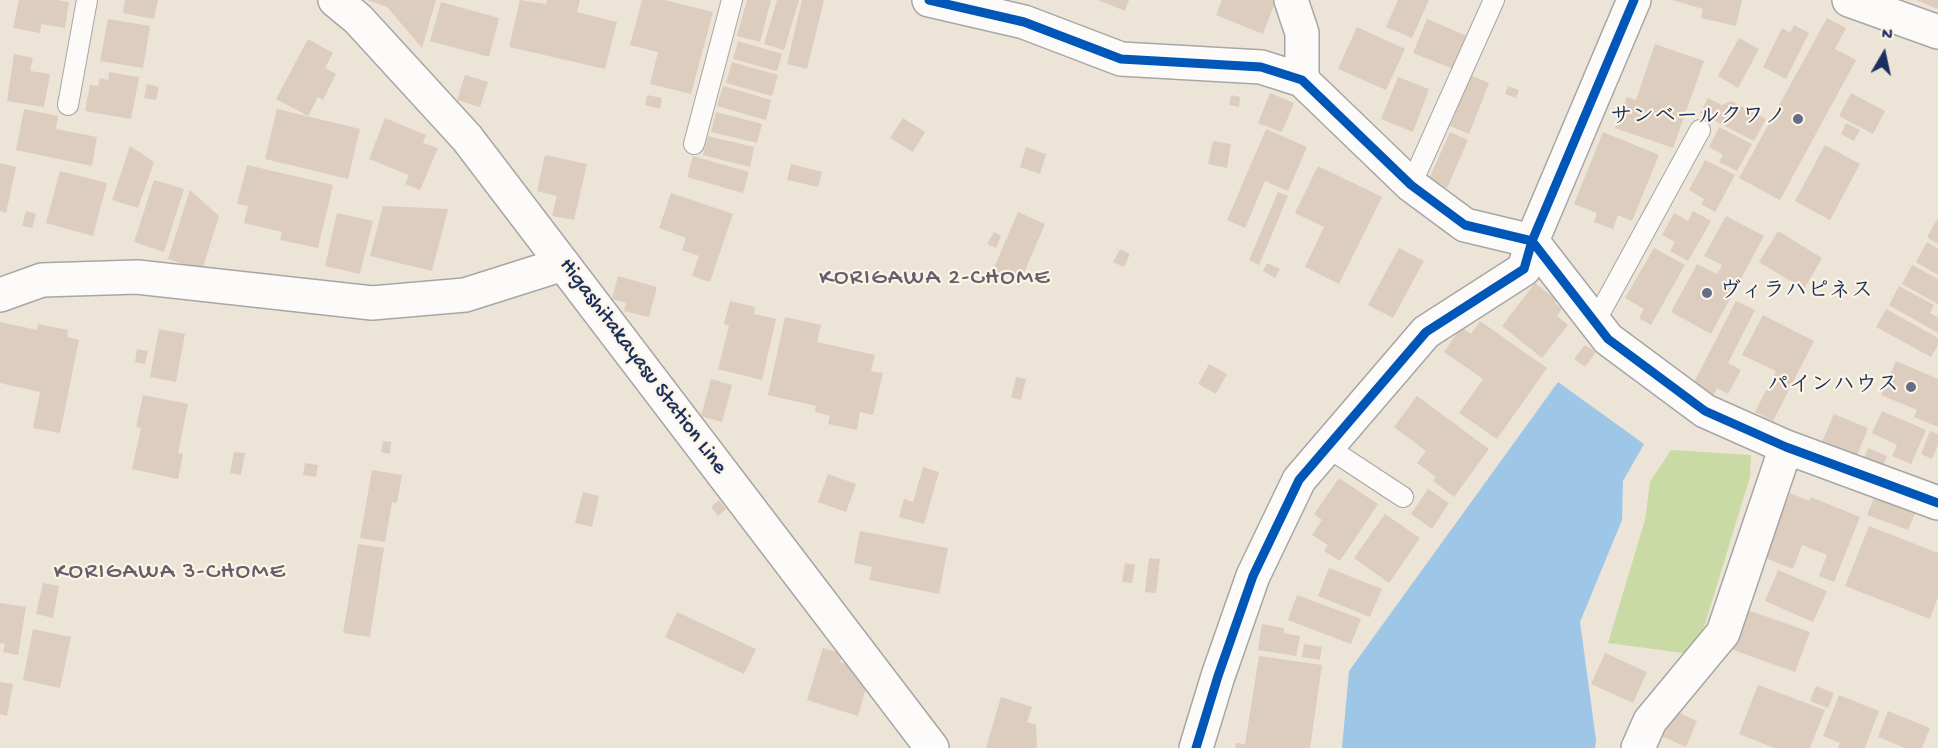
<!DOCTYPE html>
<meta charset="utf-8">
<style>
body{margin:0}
#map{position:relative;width:1938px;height:748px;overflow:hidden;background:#ece4d6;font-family:"Gochi Hand",sans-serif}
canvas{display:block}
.north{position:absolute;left:1854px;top:24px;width:60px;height:60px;-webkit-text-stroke:4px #fcf5e5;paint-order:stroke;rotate:9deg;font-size:16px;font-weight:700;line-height:24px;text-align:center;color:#1b2f5e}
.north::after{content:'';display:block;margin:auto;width:21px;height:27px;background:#1b2f5e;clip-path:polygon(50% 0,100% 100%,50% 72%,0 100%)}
</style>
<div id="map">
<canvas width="1938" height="748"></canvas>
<div class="north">N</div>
</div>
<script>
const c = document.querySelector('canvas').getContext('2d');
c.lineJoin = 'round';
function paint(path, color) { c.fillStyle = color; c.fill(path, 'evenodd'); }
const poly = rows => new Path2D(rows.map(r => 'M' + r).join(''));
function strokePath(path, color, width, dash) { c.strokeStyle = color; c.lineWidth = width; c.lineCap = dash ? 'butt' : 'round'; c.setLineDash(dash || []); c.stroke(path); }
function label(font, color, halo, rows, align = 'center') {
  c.font = font + ' "Gochi Hand","Klee One",sans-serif'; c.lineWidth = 4.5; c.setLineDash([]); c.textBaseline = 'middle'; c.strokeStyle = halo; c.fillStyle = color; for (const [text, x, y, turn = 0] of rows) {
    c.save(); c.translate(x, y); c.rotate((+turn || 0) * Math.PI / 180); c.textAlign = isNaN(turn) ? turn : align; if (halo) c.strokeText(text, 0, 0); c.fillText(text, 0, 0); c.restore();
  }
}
paint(poly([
 [1671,450,1751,455,1750,477,1701,637,1691,654,1608,643,1645,520,1650,482]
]), '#cadaa4');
paint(poly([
 [1558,382,1644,444,1623,481,1622,520,1580,622,1596,740,1595,748,1342,748,1349,671]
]), '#9dc6e7');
paint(poly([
 [19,0,57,0,69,2,65,28,41,24,40,33,13,28],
 [125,0,158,0,154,19,123,13],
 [367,0,436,0,422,48,387,7],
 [520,0,546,4,547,0,580,0,577,12,617,22,605,69,509,47],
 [642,0,665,0,713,12,691,94,650,84,658,52,630,45],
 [747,0,771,0,760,42,737,36],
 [777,0,799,0,784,50,764,44],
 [802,0,824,0,807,69,787,64],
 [1098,0,1129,0,1125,11],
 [1222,0,1276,0,1263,34,1216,15],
 [1398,0,1429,0,1412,38,1386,27],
 [1672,0,1742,0,1736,26,1701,18,1703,9],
 [1916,0,1938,0,1938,9],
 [441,2,499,18,489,57,430,41],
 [1827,18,1846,28,1835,49,1856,60,1780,200,1739,178],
 [108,19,150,26,143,68,100,61],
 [1427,19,1467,36,1453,69,1413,53],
 [1794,25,1809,33,1786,79,1763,67,1782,28,1790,33],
 [1357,27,1405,49,1386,90,1338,69],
 [1739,38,1759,49,1738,88,1718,76],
 [308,39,333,53,325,68,336,74,323,100,318,97,308,116,276,99],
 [738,41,782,54,777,71,733,59],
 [1655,44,1704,61,1673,148,1615,128,1627,97,1636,100],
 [14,54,33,58,30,71,50,74,44,107,7,101],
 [732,62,778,75,772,96,726,83],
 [109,72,139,77,131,119,85,111,90,85,98,86,100,78,108,80],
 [465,75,488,82,480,107,457,100],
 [1470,75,1489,83,1469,134,1450,126],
 [1398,77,1429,89,1413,132,1381,119],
 [147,84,159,87,156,100,144,98],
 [723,86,771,100,766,120,717,106],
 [1508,86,1519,90,1516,98,1505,94],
 [1270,93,1294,103,1282,132,1258,123],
 [1851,93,1885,111,1873,134,1839,116],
 [647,95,662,98,660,109,645,105],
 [1231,95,1240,97,1239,107,1229,105],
 [1708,98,1722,105,1731,101,1766,119,1754,141,1700,113],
 [24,109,58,116,56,129,97,137,92,166,16,150],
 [277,109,360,129,348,179,265,159],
 [716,112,762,124,757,143,711,132],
 [385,118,426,135,423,143,438,148,420,190,405,184,409,175,369,159],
 [903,118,925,132,913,152,890,138],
 [1846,123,1860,130,1854,141,1841,134],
 [1719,127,1752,144,1737,171,1719,162,1723,155,1709,147],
 [1266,129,1307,147,1288,191,1265,181,1245,228,1227,220],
 [1450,132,1468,140,1447,188,1429,179],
 [1603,132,1659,155,1632,221,1618,215,1613,229,1594,222,1597,213,1574,204],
 [708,136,754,147,750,167,703,155],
 [1213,141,1231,144,1227,168,1208,164],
 [1825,145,1860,164,1830,220,1795,201],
 [130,146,154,162,138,208,112,200],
 [1026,147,1046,154,1040,174,1020,167],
 [545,155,587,164,574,220,552,216,557,196,537,191],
 [693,156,749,172,743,193,687,177],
 [1705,160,1735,175,1715,212,1701,204,1704,199,1689,190],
 [0,163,16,167,6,213,0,211],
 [791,164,822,172,818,187,787,180],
 [247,165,333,185,318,248,280,240,282,232,244,223,248,206,237,204],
 [1318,166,1382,197,1339,284,1305,267,1324,227,1295,213],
 [60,171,107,183,93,236,46,223],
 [154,180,184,189,164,252,134,242],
 [190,190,219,216,202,270,168,259],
 [1278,192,1288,196,1259,265,1249,260],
 [671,193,733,214,710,282,692,276,699,256,682,250,686,238,659,228],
 [383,206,448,209,432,271,370,256],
 [26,211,36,214,32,228,22,226],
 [1693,211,1711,221,1688,261,1670,251,1675,242,1662,235,1674,213,1688,221],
 [1018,212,1045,224,1020,282,993,270],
 [337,213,373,221,360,274,325,266],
 [1726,216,1764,236,1711,334,1671,312,1697,264,1717,274,1722,265,1704,256],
 [1938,218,1938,244,1927,237],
 [1778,231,1822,258,1804,289,1759,262],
 [994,232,1001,236,996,248,987,244],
 [1927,242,1938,249,1938,275,1916,262],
 [1399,248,1424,261,1393,318,1368,305],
 [1654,248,1685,265,1651,325,1639,318,1644,309,1625,298],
 [1120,249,1130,254,1124,267,1113,262],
 [1267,263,1280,269,1275,278,1263,271],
 [1912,265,1938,279,1938,304,1902,284],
 [618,276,657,287,649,317,624,311,626,303,612,299],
 [1535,283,1557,300,1555,303,1562,309,1557,316,1568,325,1542,358,1502,326],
 [1899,286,1934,305,1930,313,1938,317,1938,333,1889,305],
 [730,301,755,307,754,314,776,319,762,380,718,369,729,326,724,324],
 [1736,301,1755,310,1728,363,1741,370,1728,394,1717,388,1711,400,1690,390],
 [1886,309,1938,338,1938,345,1931,357,1876,327],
 [1763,315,1814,341,1773,421,1755,412,1776,371,1742,355],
 [785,317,821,325,817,342,875,355,871,371,883,373,873,415,860,412,857,430,828,424,830,416,815,412,816,406,768,395],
 [1480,321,1547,368,1497,439,1459,413,1483,379,1444,352,1461,327,1471,334],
 [0,322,37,330,38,324,68,330,67,337,79,340,60,433,33,428,40,392,0,383],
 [159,329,185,334,176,382,150,377],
 [1585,345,1596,352,1585,367,1574,359],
 [137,349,148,351,145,364,135,362],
 [1896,361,1938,379,1938,427,1914,417,1917,410,1881,395],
 [1209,364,1227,374,1216,394,1198,384],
 [1016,377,1026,379,1021,400,1011,397],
 [711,379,732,385,722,422,701,416],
 [143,395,188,404,178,453,183,454,178,479,132,469,141,428,136,427],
 [1417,396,1489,449,1454,497,1433,481,1436,477,1417,463,1426,451,1394,427],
 [1882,411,1926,430,1911,464,1892,456,1897,445,1872,433],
 [1834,414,1868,428,1854,463,1819,448],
 [1930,431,1938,434,1938,445,1932,459,1921,454],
 [383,441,391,442,390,454,381,452],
 [1868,448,1887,456,1883,467,1863,460],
 [234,452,245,453,241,475,230,473],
 [305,463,318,465,316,477,303,475],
 [923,467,939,472,924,524,899,517,904,499,913,502],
 [372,470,402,475,397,503,392,502,385,542,360,538],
 [828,474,856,484,846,512,818,502],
 [1339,478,1378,504,1340,561,1324,551,1328,545,1312,535,1322,520,1314,514],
 [1428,489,1449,503,1432,529,1411,514],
 [583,492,599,496,592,527,575,523],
 [1790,493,1809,501,1811,497,1860,517,1834,582,1819,576,1827,555,1802,545,1793,569,1758,555,1778,507,1783,509],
 [1875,495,1916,511,1908,530,1867,515],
 [719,500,726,509,718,516,711,507],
 [1385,514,1420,538,1389,583,1354,558],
 [1869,526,1938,553,1938,597,1930,619,1845,586],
 [860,531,948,548,939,594,869,580,872,567,854,563],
 [358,544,384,548,370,637,343,633],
 [1149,558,1160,559,1156,593,1145,592],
 [1125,563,1135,565,1132,583,1122,582],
 [1329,568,1382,589,1370,617,1318,596],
 [1778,570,1827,591,1813,622,1765,601],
 [43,583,59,586,53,618,36,614],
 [1297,595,1361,619,1351,644,1288,620],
 [0,603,26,607,18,655,3,652,5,644,0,643],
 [1742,608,1810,632,1795,672,1728,648],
 [677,612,756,649,744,674,665,637],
 [1262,624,1284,628,1284,633,1300,636,1296,656,1258,650],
 [33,629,71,637,60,688,23,680],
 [1304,644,1322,647,1320,660,1302,657],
 [823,648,843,654,840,662,858,668,855,678,868,681,858,716,807,700],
 [1605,653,1647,672,1633,703,1591,684],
 [1259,656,1322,665,1310,748,1235,748,1236,743,1245,744],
 [0,682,13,684,7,716,0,714],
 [1758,685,1825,710,1810,748,1774,748,1739,734],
 [1816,686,1834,693,1828,708,1810,701],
 [1839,695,1879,711,1865,748,1838,748,1840,743,1823,736],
 [1001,697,1032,707,1027,722,1036,725,1037,748,986,748],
 [1669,708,1697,721,1686,747,1657,734],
 [1888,711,1930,728,1922,748,1905,748,1878,737]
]), '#ddcdbf');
const lane = poly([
 [68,105,87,0],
 [694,144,732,0],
 [1411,185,1494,0],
 [1595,322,1700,130],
 [1327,447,1403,497]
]);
const street = poly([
 [929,0,1024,22,1121,59,1261,67,1302,80,1411,185,1465,225,1532,241,1608,339,1705,411,1786,447,1938,503],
 [1291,0,1302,33,1302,80],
 [1849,0,1938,32],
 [0,295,42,280,137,277,372,303,465,295,563,264],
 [1196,748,1218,676,1253,576,1299,480,1426,332,1524,269,1532,241,1634,0],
 [1638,748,1650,721,1723,633,1786,447]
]);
const secondary = poly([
 [335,0,358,19,467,138,932,748]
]);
strokePath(lane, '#a8a6a4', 22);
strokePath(street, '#a8a6a4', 36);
strokePath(secondary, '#a8a6a4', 36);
strokePath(lane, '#fcfbf9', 20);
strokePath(street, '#fcfbf9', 33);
strokePath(secondary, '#fcfbf9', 33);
strokePath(poly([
 [929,0,1024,22,1121,59,1261,67,1302,80,1411,185,1465,225,1532,241,1608,339,1705,411,1786,447,1938,503],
 [1196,748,1218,676,1253,576,1299,480,1426,332,1524,269,1532,241,1634,0]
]), '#0057b8', 9);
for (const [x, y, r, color] of [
 [1798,119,6,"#646e88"],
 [1707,293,6,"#646e88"],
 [1911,387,6,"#646e88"]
]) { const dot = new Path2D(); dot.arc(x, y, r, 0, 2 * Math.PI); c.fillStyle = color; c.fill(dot); strokePath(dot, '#fcf5e5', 2); }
label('bold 22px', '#1b2f5e', '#fcf5e5', [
 ["サンベールクワノ",1786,119],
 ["ヴィラハピネス",1719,293,"left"],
 ["パインハウス",1899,387]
], 'right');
label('22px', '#1b2f5e', '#fcf5e5', [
 ["Higashitakayasu Station Line",642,367,53]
]);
c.letterSpacing = '1.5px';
label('24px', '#665d6d', '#fcf5e5', [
 ["KORIGAWA 2-CHOME",935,279],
 ["KORIGAWA 3-CHOME",170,573]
]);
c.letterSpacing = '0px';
</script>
